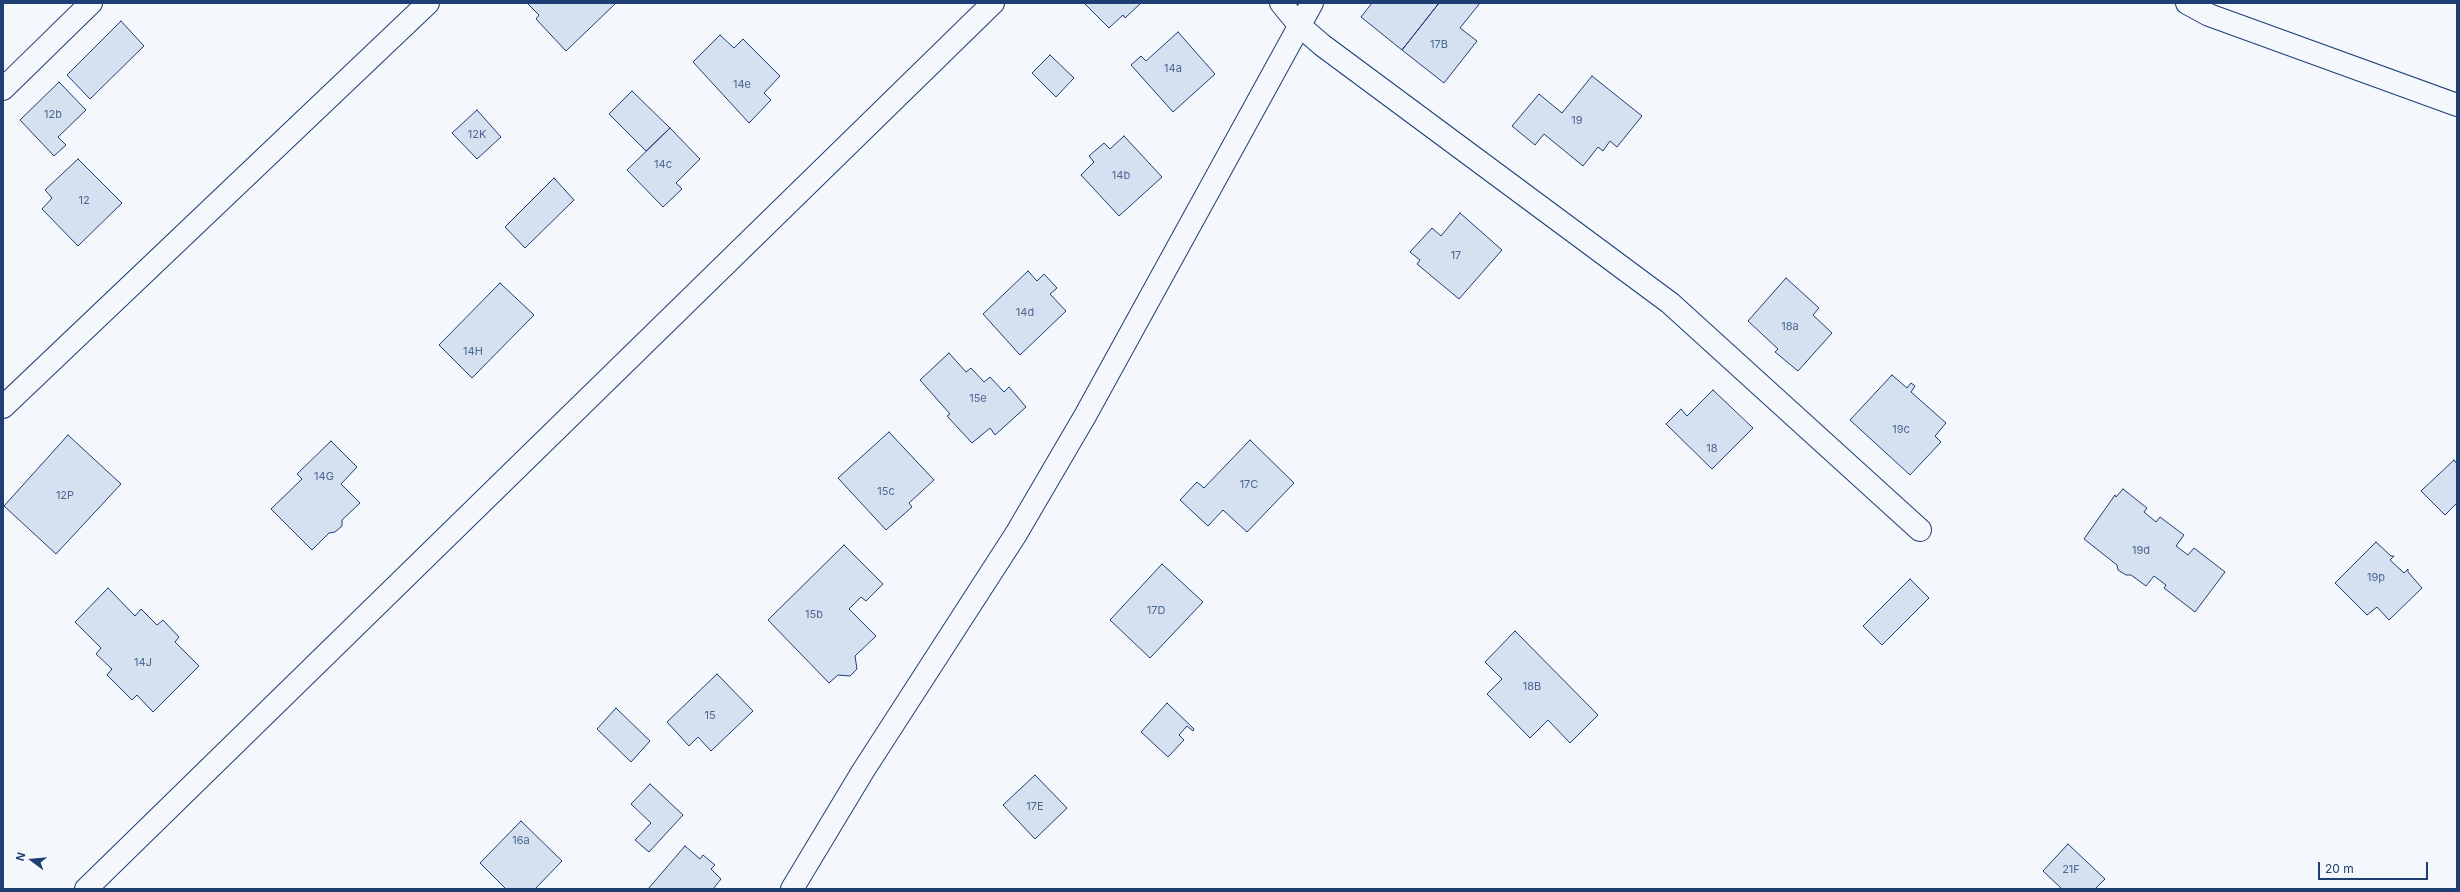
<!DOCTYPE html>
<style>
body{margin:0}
#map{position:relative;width:2460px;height:892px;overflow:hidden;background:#f4f7fb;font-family:Inter,sans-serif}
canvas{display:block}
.frame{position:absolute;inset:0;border:4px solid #1d3f73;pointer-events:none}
.north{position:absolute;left:12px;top:840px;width:40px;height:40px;-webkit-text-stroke:3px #f4f7fb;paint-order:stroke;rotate:286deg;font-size:11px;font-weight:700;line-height:16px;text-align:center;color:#1d3f73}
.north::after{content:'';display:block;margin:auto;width:14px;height:18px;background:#1d3f73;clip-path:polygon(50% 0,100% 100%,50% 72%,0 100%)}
.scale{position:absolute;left:2318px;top:862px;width:110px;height:18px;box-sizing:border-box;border:2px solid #1d3f73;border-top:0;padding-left:5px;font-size:12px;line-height:14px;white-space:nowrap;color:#1d3f73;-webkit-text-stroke:3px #f4f7fb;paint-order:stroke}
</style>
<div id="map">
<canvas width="2460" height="892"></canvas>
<div class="frame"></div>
<div class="north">N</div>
<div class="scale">20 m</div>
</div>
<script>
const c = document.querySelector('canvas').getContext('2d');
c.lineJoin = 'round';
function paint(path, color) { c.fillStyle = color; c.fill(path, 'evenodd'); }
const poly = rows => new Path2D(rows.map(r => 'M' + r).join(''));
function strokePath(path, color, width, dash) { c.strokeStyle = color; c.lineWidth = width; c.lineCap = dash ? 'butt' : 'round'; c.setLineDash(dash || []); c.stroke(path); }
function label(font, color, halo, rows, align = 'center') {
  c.font = font + ' Inter,sans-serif'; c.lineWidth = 3; c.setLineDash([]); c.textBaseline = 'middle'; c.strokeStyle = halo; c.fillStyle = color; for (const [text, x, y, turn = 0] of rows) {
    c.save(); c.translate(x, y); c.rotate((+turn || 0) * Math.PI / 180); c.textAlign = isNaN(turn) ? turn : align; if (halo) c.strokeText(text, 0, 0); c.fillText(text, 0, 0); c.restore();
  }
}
const building = poly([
 [527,3,616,3,566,51,536,19,539,15,527,3],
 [1084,3,1141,3,1125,18,1123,15,1109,28,1084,3],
 [1372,3,1439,3,1402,50,1361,17,1372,3],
 [1439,3,1480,3,1460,28,1477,41,1444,83,1402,50,1439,3],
 [121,21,144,46,90,99,67,75,121,21],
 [1178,32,1215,74,1173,112,1131,65,1141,56,1146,61,1178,32],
 [720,35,734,48,743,39,780,76,764,93,771,100,749,123,693,62,720,35],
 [1050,55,1074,78,1056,97,1032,73,1050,55],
 [1592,76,1642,116,1617,147,1610,141,1603,151,1598,147,1583,166,1544,134,1535,145,1512,126,1539,94,1562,113,1592,76],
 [59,82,86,110,58,137,66,145,54,156,20,120,59,82],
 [632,91,670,128,646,151,609,114,632,91],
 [477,110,501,137,477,159,452,133,477,110],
 [670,128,700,159,676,183,682,189,663,207,627,170,670,128],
 [1124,136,1162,177,1119,216,1081,175,1094,162,1089,156,1104,143,1110,149,1124,136],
 [78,159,122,203,78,246,42,209,52,198,45,190,78,159],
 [554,178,574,200,525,248,505,227,554,178],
 [1460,213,1502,250,1459,299,1417,264,1420,260,1410,252,1432,228,1441,236,1460,213],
 [1028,271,1037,281,1044,274,1057,288,1050,294,1066,311,1020,355,983,314,1028,271],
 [1786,278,1819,308,1813,315,1832,333,1798,371,1775,352,1778,349,1748,321,1786,278],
 [500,283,534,315,472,378,439,345,500,283],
 [949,353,966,372,971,368,984,382,990,377,1004,392,1009,387,1026,407,995,435,990,428,972,443,947,416,950,414,920,380,949,353],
 [1892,375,1907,388,1911,383,1915,386,1911,392,1946,423,1935,436,1941,442,1910,475,1850,420,1892,375],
 [1713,390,1753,428,1712,469,1666,424,1681,409,1687,416,1713,390],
 [889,432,934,480,909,503,912,507,886,530,838,478,889,432],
 [68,435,121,484,56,554,4,506,68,435],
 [1250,440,1294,483,1247,532,1223,510,1208,526,1180,500,1197,482,1204,488,1250,440],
 [331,441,357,467,341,484,360,503,342,520,342,526,335,532,329,533,312,550,271,509,302,479,297,474,331,441],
 [2454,460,2457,464,2457,503,2445,515,2421,491,2454,460],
 [2123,489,2147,508,2144,512,2156,522,2160,517,2184,535,2176,546,2188,555,2194,548,2225,572,2195,612,2164,588,2166,585,2154,576,2146,586,2131,575,2126,575,2118,570,2117,565,2084,539,2115,495,2116,497,2123,489],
 [2376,542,2391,556,2394,556,2390,560,2404,573,2408,569,2408,572,2422,588,2389,620,2377,607,2367,615,2335,583,2376,542],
 [844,545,883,584,866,601,861,597,849,609,876,636,855,656,857,669,850,676,838,675,829,683,768,620,844,545],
 [1162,564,1203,602,1150,658,1110,620,1162,564],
 [1910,579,1929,598,1882,645,1863,626,1910,579],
 [108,588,135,616,141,609,157,625,163,620,179,637,175,642,199,666,153,712,137,695,132,700,107,675,112,669,96,654,101,648,75,622,108,588],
 [1515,631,1598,715,1570,743,1548,720,1530,738,1487,694,1502,679,1485,662,1515,631],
 [717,674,753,711,711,751,698,737,689,746,667,722,717,674],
 [1167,703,1194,729,1193,731,1187,726,1179,735,1184,740,1168,757,1141,732,1167,703],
 [616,708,650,741,631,762,597,729,616,708],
 [1035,775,1067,808,1035,839,1003,805,1035,775],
 [650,784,683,815,649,852,635,840,651,823,631,804,650,784],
 [521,821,562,861,535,889,506,889,480,863,521,821],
 [2068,844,2105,879,2095,889,2062,889,2043,871,2068,844],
 [685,846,700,859,703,855,715,865,711,869,721,879,713,889,648,889,685,846]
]);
paint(building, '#d5e0f0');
strokePath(building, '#1d3f73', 1);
const street = poly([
 [1281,3,1299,25,1322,45,1670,303,1920,530],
 [2187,3,2209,15,2457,105],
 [3,89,91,3],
 [3,407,428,3],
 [86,889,993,3],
 [792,889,863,771,1016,534,1085,416,1312,3]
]);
strokePath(street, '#1d3f73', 24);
strokePath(street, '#f4f7fb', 22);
label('11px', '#4b6792', null, [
 ["17B",1439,45],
 ["14a",1173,69],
 ["14e",742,85],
 ["12b",53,115],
 ["19",1577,121],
 ["12K",477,135],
 ["14c",663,165],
 ["14b",1121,176],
 ["12",84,201],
 ["17",1456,256],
 ["14d",1025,313],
 ["18a",1790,327],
 ["14H",473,352],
 ["15e",978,399],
 ["19c",1901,430],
 ["18",1712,449],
 ["14G",324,477],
 ["17C",1249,485],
 ["15c",886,492],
 ["12P",65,496],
 ["19d",2141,551],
 ["19p",2376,578],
 ["17D",1156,611],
 ["15b",814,615],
 ["14J",143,663],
 ["18B",1532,687],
 ["15",710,716],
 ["17E",1035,807],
 ["16a",521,841],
 ["21F",2071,870]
]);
</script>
